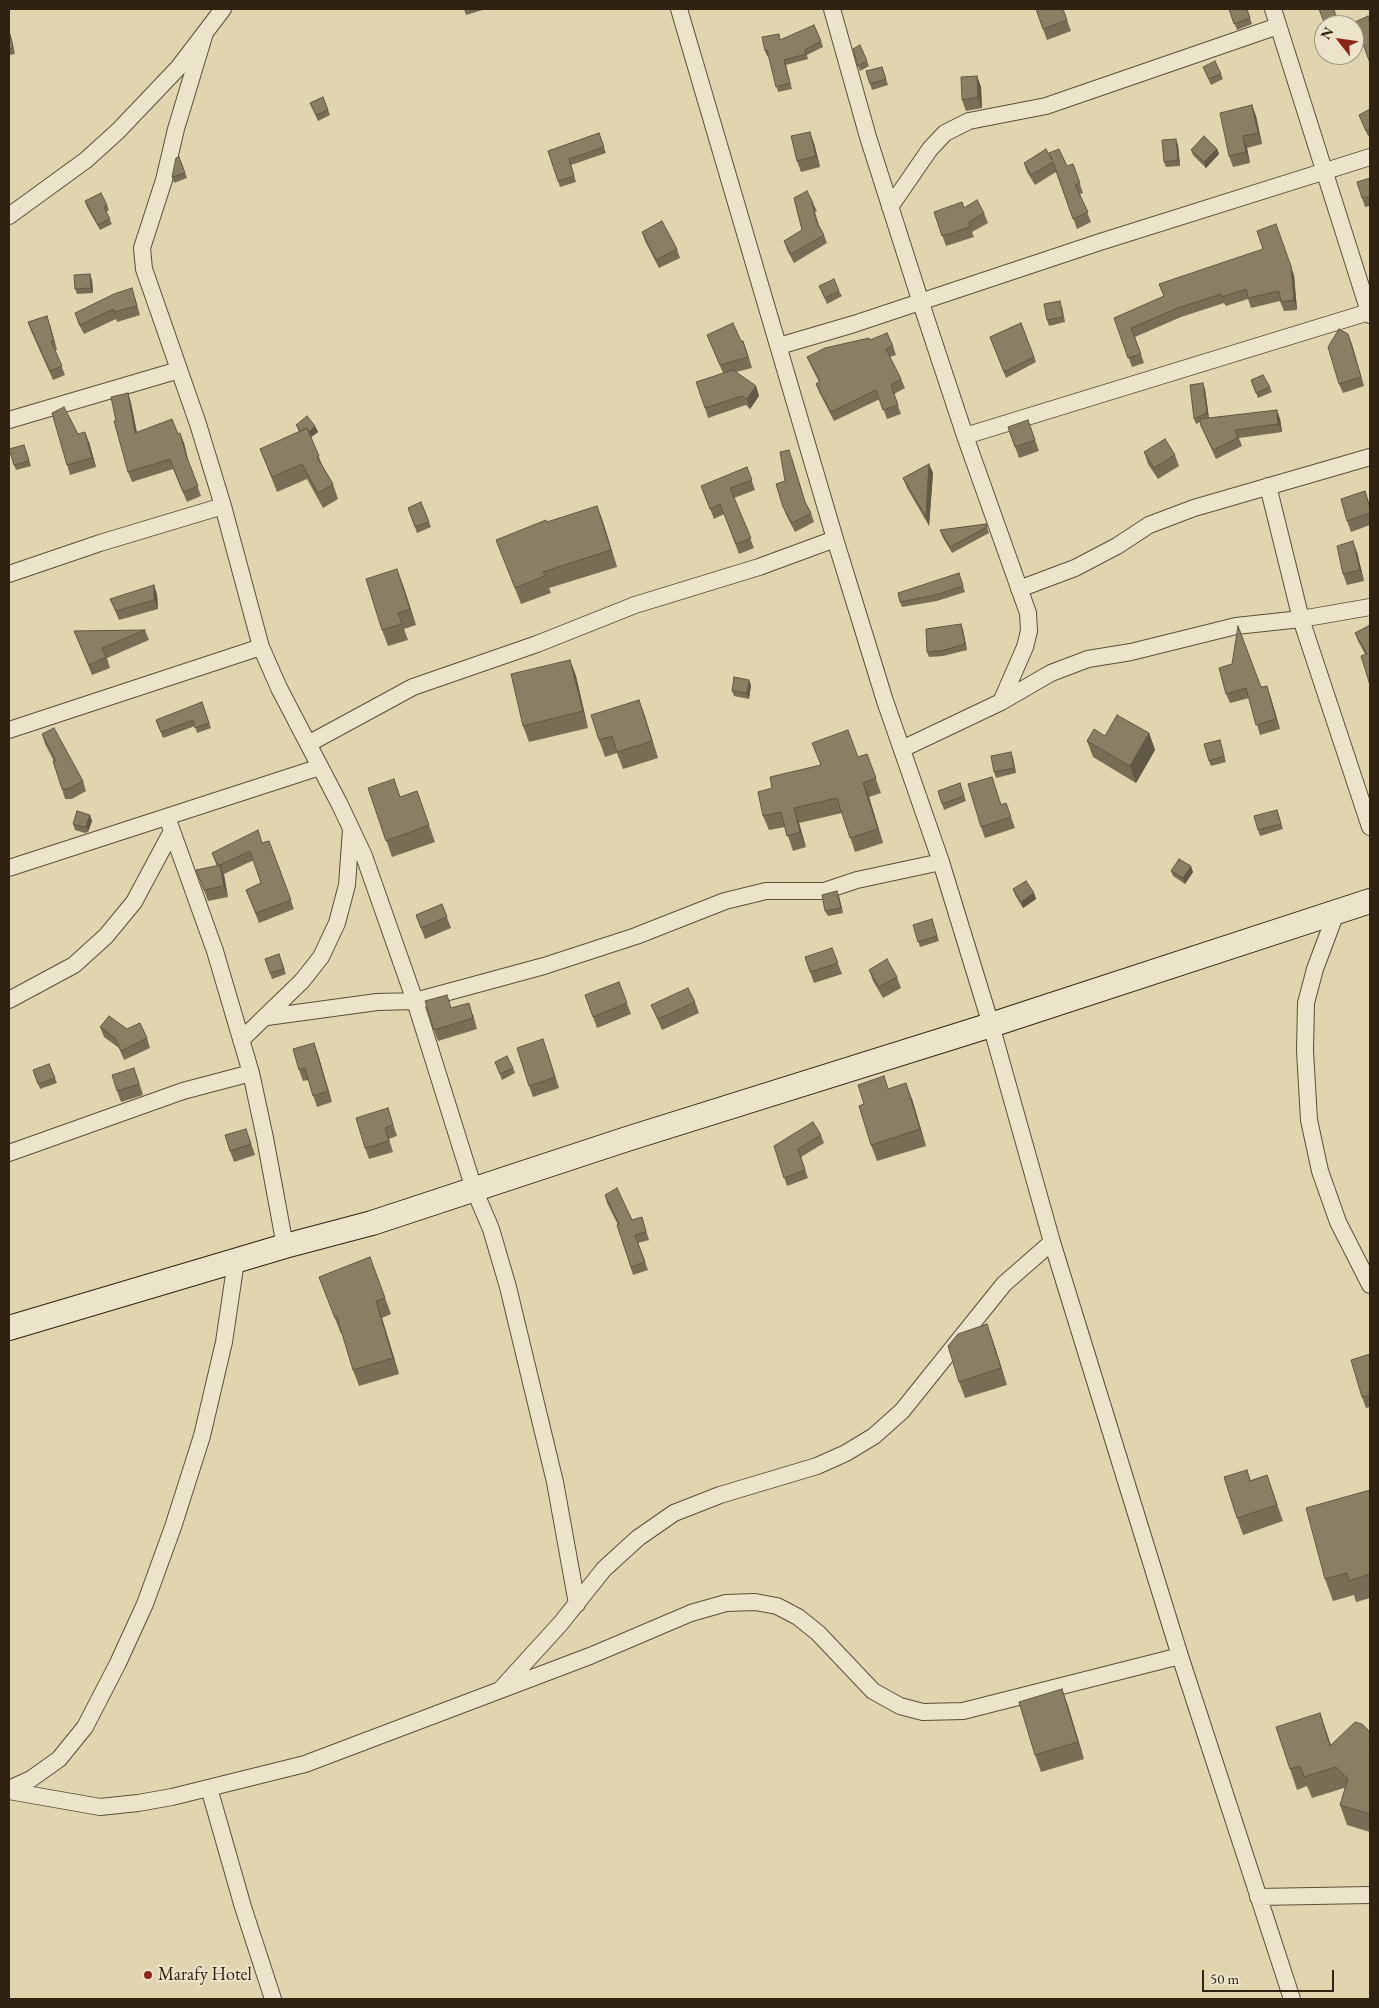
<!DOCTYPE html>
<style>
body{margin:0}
#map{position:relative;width:1379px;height:2008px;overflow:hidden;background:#e0d5af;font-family:"EB Garamond",serif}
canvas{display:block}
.frame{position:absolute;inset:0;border:10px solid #2f2210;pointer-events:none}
.north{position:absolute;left:1314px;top:15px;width:50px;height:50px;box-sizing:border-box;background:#ebe4cb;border:1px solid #a09680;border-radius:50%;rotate:300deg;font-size:14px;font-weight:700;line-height:20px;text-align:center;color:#2f2210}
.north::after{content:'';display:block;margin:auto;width:18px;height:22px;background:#8f2418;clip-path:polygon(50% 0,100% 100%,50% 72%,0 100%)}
.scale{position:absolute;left:1202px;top:1970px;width:132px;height:22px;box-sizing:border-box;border:2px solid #2f2210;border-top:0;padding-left:6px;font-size:15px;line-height:18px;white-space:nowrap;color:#2f2210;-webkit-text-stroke:4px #ebe4cb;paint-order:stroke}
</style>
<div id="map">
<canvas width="1379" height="2008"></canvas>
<div class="frame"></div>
<div class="north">N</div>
<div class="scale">50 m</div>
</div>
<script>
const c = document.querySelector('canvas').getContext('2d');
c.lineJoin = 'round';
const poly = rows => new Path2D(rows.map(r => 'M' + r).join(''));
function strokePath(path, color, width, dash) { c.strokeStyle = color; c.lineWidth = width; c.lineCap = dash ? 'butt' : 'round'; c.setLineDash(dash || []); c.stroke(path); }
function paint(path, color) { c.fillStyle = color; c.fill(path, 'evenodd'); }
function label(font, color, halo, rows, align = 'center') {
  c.font = font + ' "EB Garamond",serif'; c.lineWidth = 4; c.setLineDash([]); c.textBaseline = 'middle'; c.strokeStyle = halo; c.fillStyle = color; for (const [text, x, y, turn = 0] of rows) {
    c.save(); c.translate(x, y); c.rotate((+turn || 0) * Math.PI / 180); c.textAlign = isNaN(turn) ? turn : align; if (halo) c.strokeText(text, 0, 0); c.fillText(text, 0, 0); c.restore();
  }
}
const street = poly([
 [679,9,835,539,885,701,941,862,991,1025,1052,1242,1180,1656,1292,1999],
 [832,9,868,137,921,303,965,436,1028,613,1029,631,1025,647,1001,702],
 [1273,9,1370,315],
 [205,33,176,129,164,180,142,248,144,269,198,424,223,506,261,647,279,688,340,805,364,856,415,1001,474,1189,491,1229,508,1287,555,1482,577,1604],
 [890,207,930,149,945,133,969,121,1046,106,1278,26],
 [9,216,86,160,118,131,178,68,223,9],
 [779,346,854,324,1100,242,1370,157],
 [9,420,179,370],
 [965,436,1369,312],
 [1268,486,1301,619,1370,827],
 [9,574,100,543,223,506],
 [1019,589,1075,568,1117,546,1149,525,1194,508,1370,457],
 [9,730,261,647],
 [308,744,413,687,537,644,635,605,759,567,835,539],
 [902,749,1001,702,1051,673,1088,659,1131,652,1236,626,1301,619,1370,607],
 [167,817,215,951,251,1073,265,1138,285,1246],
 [9,868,320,767],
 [1336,913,1315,969,1306,1003,1305,1051,1309,1120,1320,1171,1338,1222,1370,1285],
 [9,1000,74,965,106,936,134,902,172,831],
 [267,1017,377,1002,415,1001,544,966,636,936,725,901,766,891,824,891,857,880,941,862],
 [241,1040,302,981,321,957,337,923,347,885,351,829],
 [9,1153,183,1091,251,1073],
 [501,1689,561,1623,604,1569,638,1538,674,1513,720,1495,817,1466,846,1453,874,1436,902,1411,1004,1284,1052,1242],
 [209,1788,243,1907,273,1999],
 [9,1789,31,1779,59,1759,85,1727,118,1663,145,1604,173,1527,202,1436,224,1342,236,1261],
 [9,1791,100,1807,138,1803,172,1797,305,1764,590,1656,691,1613,726,1603,755,1602,777,1606,798,1617,818,1633,873,1691,900,1706,923,1712,963,1711,1180,1656],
 [1258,1897,1370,1895]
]);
const secondary = poly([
 [9,1328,285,1246,372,1223,627,1139,991,1025,1370,901]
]);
strokePath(street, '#5b4f38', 18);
strokePath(secondary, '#2f2210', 26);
strokePath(street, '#ebe4cb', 16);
strokePath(secondary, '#ebe4cb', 24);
paint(poly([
 [464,9,486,9,466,15],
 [1036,9,1063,9,1071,31,1047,40],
 [1229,9,1247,9,1252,24,1237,30],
 [9,34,10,34,12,40,15,54,9,55],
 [781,40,821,41,823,47,807,55,808,59,786,65,792,89,778,92,769,56,767,56,765,51],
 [867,61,869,66,860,71,858,66],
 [882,67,888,85,872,90,866,71],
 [1203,67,1221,74,1223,79,1211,85],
 [977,76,981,87,982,108,966,111,962,100],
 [323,97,330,115,318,121,310,103],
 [1252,105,1256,116,1262,144,1247,148,1250,163,1233,167,1229,156],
 [1370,109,1370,135,1368,136,1359,115],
 [599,133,606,153,571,165,576,182,560,187,548,151],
 [814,143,820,167,801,172,797,161],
 [1178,145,1180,166,1166,167,1164,162],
 [1217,149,1219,154,1206,168,1193,155,1191,150],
 [179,157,187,178,174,183,172,177],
 [1052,160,1067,166,1073,164,1083,193,1080,194,1091,222,1077,229,1056,172,1035,185,1027,172,1024,163],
 [1370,178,1370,206,1365,207,1362,198],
 [794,198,813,203,817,211,815,212,819,225,824,235,827,243,794,263,787,250,784,241,802,230],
 [85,201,107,205,109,210,106,212,112,224,100,230,87,207],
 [964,208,984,213,988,223,972,232,974,237,946,246,934,212],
 [642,232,677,249,680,258,659,268,645,241],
 [1294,275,1297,310,1284,311,1280,301,1251,308,1248,299,1226,306,1224,303,1181,317,1135,337,1144,363,1132,367,1114,318,1164,297,1159,284],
 [92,280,93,293,77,294,75,289],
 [819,286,839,291,842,296,827,304],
 [135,298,140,315,117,322,116,319,84,334,78,323,75,313],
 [1062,306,1065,322,1049,326,1047,320],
 [28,322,50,325,57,350,55,350,65,375,53,380,31,331],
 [1021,323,1036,362,1006,378,990,337],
 [1348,334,1364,386,1343,393,1339,384],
 [707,335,741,341,743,341,752,368,736,372,756,386,759,396,750,409,746,405,708,418,705,408,723,373],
 [870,340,893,346,896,355,890,357,901,379,905,388,894,394,901,414,887,419,880,399,834,421,819,392,816,384,819,382,811,366,807,357],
 [1251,380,1270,387,1272,392,1258,398],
 [1205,389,1209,418,1277,410,1280,419,1282,432,1239,438,1242,446,1216,459,1205,435,1201,422,1196,424,1194,419],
 [128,393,131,403,137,433,178,434,184,443,189,463,201,496,187,502,173,469,132,482,128,472,116,421],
 [1028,420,1039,451,1019,458,1008,427],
 [296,425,315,426,318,432,311,437,323,467,333,484,338,499,323,508,307,479,277,492,260,449,299,432],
 [89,442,96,467,70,475,67,465],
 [26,450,31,466,16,470,14,465],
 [1144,452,1175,455,1179,466,1158,479,1148,464],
 [792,458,806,504,811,513,814,522,795,532,786,515,776,484,785,481],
 [929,464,933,473,929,526,907,488,903,478],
 [747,467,755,490,734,498,754,548,739,554,724,514,714,519,705,496],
 [1365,491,1370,506,1370,525,1351,532,1347,521],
 [421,502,431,527,417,533,408,508],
 [597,506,603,522,617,567,549,588,551,593,521,604,496,540,547,522],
 [986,524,989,533,952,553,942,536,940,530],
 [1357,552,1364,581,1347,585,1343,574],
 [959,573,965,592,937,601,902,607,900,602],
 [403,585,416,625,404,629,408,640,388,646,382,630],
 [157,594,158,609,119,620,110,599],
 [961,624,963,630,967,650,943,656,929,657,927,652],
 [1370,625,1370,685,1365,654,1358,641,1355,633],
 [145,630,149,640,107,658,110,668,92,675,74,631],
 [570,660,576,676,588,728,529,742,523,726],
 [1219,668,1261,687,1270,695,1280,729,1260,735,1249,698,1230,703,1226,694],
 [751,685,749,699,734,696,732,691],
 [639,700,658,758,623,769,617,753,605,757,599,740],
 [202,702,211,728,197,733,195,726,163,738,156,720],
 [1149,733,1155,750,1136,783,1093,757,1087,741],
 [42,734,83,781,86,791,72,799,65,799,62,789,54,761,45,744],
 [1220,740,1226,762,1211,766,1209,761],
 [867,754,881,793,869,797,883,843,855,852,842,813,799,823,806,847,793,851,785,827,769,830,763,816,772,788],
 [1013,758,1016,773,996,778,994,772],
 [992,777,1001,805,1010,814,1015,828,985,838,981,827],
 [960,783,966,801,944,810,938,791],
 [368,788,401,797,417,791,435,842,392,857],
 [1277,810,1283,829,1260,836,1258,830],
 [90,815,92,821,88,832,85,833,75,830,73,824],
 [269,841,294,909,259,923,246,890,261,883,254,860,224,874,228,897,208,901,196,870,217,866,212,853],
 [1171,871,1193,872,1185,884,1173,876],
 [1013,889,1034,893,1036,899,1023,908,1015,895],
 [839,896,843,913,828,916,825,911],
 [442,904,451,928,425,939,416,915],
 [932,919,939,941,920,947,913,925],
 [832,948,842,974,814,983,810,972],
 [279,954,286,974,272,979,265,959],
 [869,970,897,977,901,988,883,998,873,981],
 [619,982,631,1014,597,1028,585,995],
 [695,1002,699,1013,662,1030,651,1005],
 [452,1008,473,1014,477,1029,438,1041,434,1030],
 [100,1027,127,1029,147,1038,150,1048,124,1060,119,1048,104,1037],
 [314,1043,332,1102,317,1107,308,1080,303,1081,299,1070],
 [547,1050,559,1088,533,1097,529,1086],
 [495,1062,513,1068,515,1073,502,1080],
 [49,1064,57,1083,40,1089,33,1070],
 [138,1079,143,1095,121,1102,117,1091],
 [888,1088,912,1099,926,1146,877,1161,871,1145,864,1104],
 [388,1108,397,1136,389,1139,393,1152,369,1159,365,1148],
 [821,1135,824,1143,801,1157,808,1178,787,1186,774,1146],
 [250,1140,255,1155,234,1162,230,1151],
 [605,1195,632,1220,642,1217,649,1240,638,1243,648,1270,633,1275,617,1225,618,1225,607,1203],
 [370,1257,391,1314,382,1318,399,1374,359,1386,353,1370,342,1333,341,1334,319,1277],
 [993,1341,1007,1385,965,1398,959,1382],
 [1370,1354,1370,1407,1366,1408,1362,1397],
 [1247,1470,1251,1481,1267,1475,1283,1521,1243,1535,1237,1518],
 [1370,1490,1370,1598,1356,1602,1354,1595,1333,1601,1325,1579],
 [1062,1689,1068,1706,1084,1759,1041,1772,1035,1755],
 [1320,1713,1331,1745,1370,1732,1370,1832,1347,1825,1340,1805,1345,1789,1344,1788,1312,1798,1307,1786,1297,1790,1290,1769]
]), '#786d55');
paint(poly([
 [977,76,981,87,982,108,978,97],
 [1252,105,1256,116,1262,144,1258,133],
 [810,132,814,143,820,167,816,156],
 [1243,136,1247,148,1250,163,1246,152],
 [1176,139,1178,145,1180,166,1178,160],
 [1217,149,1219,154,1206,168,1204,162],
 [1291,266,1294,275,1297,310,1294,300],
 [90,274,92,280,93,293,91,288],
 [47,316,50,325,57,350,54,341],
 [1348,334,1352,344,1364,386,1361,377],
 [743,341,747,352,752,368,748,357],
 [1203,383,1205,389,1209,419,1207,413],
 [756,386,759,396,750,409,747,399],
 [128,393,131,403,139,443,135,433],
 [1277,410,1280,419,1282,432,1278,424],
 [315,426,318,432,306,441,304,435],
 [85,432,89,442,96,467,92,458],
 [180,433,184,443,189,465,186,455],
 [929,464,933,473,929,526,926,517],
 [597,506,603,522,617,567,611,550],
 [1353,541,1357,552,1364,581,1360,570],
 [397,569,403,585,416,625,410,609],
 [154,585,157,594,158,609,154,600],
 [961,624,963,630,967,650,965,644],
 [570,660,576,676,588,728,583,711],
 [749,680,751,685,749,699,747,693],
 [1267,686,1270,695,1280,729,1276,719],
 [639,700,645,716,658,758,652,741],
 [1149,733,1155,750,1136,783,1130,766],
 [1011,752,1013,758,1016,773,1014,768],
 [863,783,869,797,883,843,878,829],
 [794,808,799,823,806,847,800,832],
 [90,815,92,821,88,832,86,826],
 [220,865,224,876,228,897,224,886],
 [1191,866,1193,872,1185,884,1183,878],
 [837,891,839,896,843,913,841,908],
 [1034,893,1036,899,1023,908,1021,902],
 [314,1043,318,1054,332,1102,328,1091],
 [906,1083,912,1099,926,1146,920,1129],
 [376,1301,382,1318,399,1374,393,1358],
 [987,1324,993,1341,1007,1385,1001,1368],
 [1062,1689,1068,1706,1084,1759,1078,1742],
 [1320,1713,1327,1734,1337,1767,1330,1746]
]), '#615945');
const building = poly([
 [1036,9,1063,9,1067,20,1043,29,1036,9],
 [1229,9,1247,9,1250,18,1234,24,1229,9],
 [1319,9,1334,9,1338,25,1325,25,1319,9],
 [1368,16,1370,24,1370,63,1355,22,1368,16],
 [814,25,821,41,805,50,806,54,784,60,790,83,776,87,767,50,765,51,762,37,779,34,780,40,814,25],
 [9,34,10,34,13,48,9,49,9,34],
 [860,45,867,61,858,66,853,49,860,45],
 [1215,61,1221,74,1209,79,1203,67,1215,61],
 [882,67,886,79,870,84,866,71,882,67],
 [977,76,978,97,962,100,961,77,977,76],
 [323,97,328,110,316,115,310,103,323,97],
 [1252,105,1258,133,1243,136,1246,152,1229,156,1220,113,1252,105],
 [1370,109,1370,129,1366,131,1359,115,1370,109],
 [810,132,816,156,797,161,791,136,810,132],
 [599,133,604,147,569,159,574,176,558,181,548,151,599,133],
 [1204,136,1217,149,1204,162,1191,150,1204,136],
 [1176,139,1178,160,1164,162,1162,140,1176,139],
 [1046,149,1052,160,1049,153,1059,149,1067,166,1073,164,1080,183,1075,185,1088,212,1073,219,1053,162,1031,175,1024,163,1046,149],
 [179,157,185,173,172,177,176,158,179,157],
 [1370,178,1370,196,1362,198,1357,182,1370,178],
 [807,191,813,203,812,203,817,223,824,235,791,254,784,241,802,230,794,198,807,191],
 [101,193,107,205,104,207,110,219,98,225,85,201,101,193],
 [977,200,984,213,969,222,970,227,942,236,934,212,962,202,964,208,977,200],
 [662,221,677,249,656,260,642,232,662,221],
 [1276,224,1291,266,1294,300,1281,302,1279,291,1248,298,1246,289,1222,297,1221,294,1178,308,1131,328,1141,354,1128,358,1114,318,1164,296,1159,284,1263,249,1257,231,1276,224],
 [90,274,91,288,75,289,74,275,90,274],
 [834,279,839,291,825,298,819,286,834,279],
 [132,288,137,306,114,312,113,309,80,325,75,313,114,294,132,288],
 [1060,301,1063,317,1047,320,1044,304,1060,301],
 [47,316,54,341,51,341,62,366,50,371,28,322,47,316],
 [733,323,741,341,743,341,748,357,720,365,707,335,733,323],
 [1021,323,1034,357,1004,372,990,337,1021,323],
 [1339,329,1348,334,1361,377,1339,384,1328,347,1339,329],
 [887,333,893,346,886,349,901,379,891,385,898,405,883,410,876,390,831,412,816,384,820,381,807,357,825,348,869,338,870,340,887,333],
 [733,370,756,386,747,399,742,396,705,408,696,382,733,370],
 [1263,375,1270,387,1256,393,1251,380,1263,375],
 [1203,383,1207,413,1194,419,1190,385,1203,383],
 [128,393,135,433,172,419,178,434,180,433,186,455,198,486,183,492,170,459,128,472,114,421,116,421,111,397,128,393],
 [64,407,78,434,85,432,92,458,67,465,52,413,64,407],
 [1277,410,1278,424,1235,430,1238,438,1213,450,1201,426,1200,419,1277,410],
 [307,416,315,426,309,432,307,428,301,431,296,425,307,416],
 [1028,420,1035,440,1015,447,1008,427,1028,420],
 [307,428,319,456,317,457,333,484,318,493,302,464,272,477,260,449,307,428],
 [1165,439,1175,455,1154,468,1144,452,1165,439],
 [24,445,29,461,14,465,9,449,24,445],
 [789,450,805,502,811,513,792,523,783,507,776,484,785,481,780,452,789,450],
 [929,464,926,517,903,478,929,464],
 [747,467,752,480,730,488,751,538,736,544,720,504,710,509,701,486,747,467],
 [1365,491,1370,508,1370,513,1347,521,1341,499,1365,491],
 [421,502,429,522,415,527,408,508,421,502],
 [597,506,611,550,543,572,545,576,515,588,496,540,546,520,547,522,597,506],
 [986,524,987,527,950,547,940,530,986,524],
 [1353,541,1360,570,1343,574,1337,546,1353,541],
 [397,569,410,609,398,613,402,624,382,630,366,579,397,569],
 [959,573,963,586,935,595,900,602,898,593,959,573],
 [154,585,154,600,116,611,110,599,154,585],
 [961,624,965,644,941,651,927,652,926,629,961,624],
 [1370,625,1370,685,1361,656,1367,654,1355,633,1370,625],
 [1238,626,1261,687,1267,686,1276,719,1256,725,1246,688,1226,694,1219,668,1232,664,1238,626],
 [145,630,102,648,106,657,89,665,74,631,145,630],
 [570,660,583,711,523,726,511,674,570,660],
 [734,677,749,680,747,693,732,691,734,677],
 [639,700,652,741,617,752,612,736,599,740,591,715,639,700],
 [202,702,209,723,195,728,193,720,161,732,156,720,202,702],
 [1117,715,1149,733,1130,766,1087,741,1094,729,1105,736,1117,715],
 [54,728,83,781,68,789,62,789,53,761,56,761,42,734,54,728],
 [848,730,858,757,867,754,876,778,863,783,878,829,850,838,837,798,794,808,800,832,787,836,781,812,763,816,758,792,772,788,770,777,821,765,812,743,848,730],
 [1220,740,1224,756,1209,761,1204,744,1220,740],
 [1011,752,1014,768,994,772,991,756,1011,752],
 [992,777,1001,805,1006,803,1011,817,981,827,968,784,992,777],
 [394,779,400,797,417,791,429,825,386,841,368,788,394,779],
 [960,783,964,796,942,804,938,791,960,783],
 [1277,810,1281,824,1258,830,1254,816,1277,810],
 [77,811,90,815,86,826,83,827,73,824,77,811],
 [258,830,262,843,269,841,291,900,256,913,246,890,261,883,250,851,218,866,212,853,258,830],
 [1179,859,1191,866,1183,878,1171,871,1179,859],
 [220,865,224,886,204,890,196,870,220,865],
 [1026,881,1034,893,1021,902,1013,889,1026,881],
 [837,891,841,908,825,911,822,895,837,891],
 [442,904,447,917,421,928,416,915,442,904],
 [932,919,937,936,918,942,913,925,932,919],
 [832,948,838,963,810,972,805,957,832,948],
 [279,954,284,969,270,973,265,959,279,954],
 [887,959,897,977,879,987,869,970,887,959],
 [619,982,627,1003,593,1017,585,995,619,982],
 [688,988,695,1002,658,1019,651,1005,688,988],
 [447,995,451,1008,469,1003,473,1018,434,1030,425,1001,447,995],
 [109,1016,127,1029,140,1023,147,1038,121,1051,115,1038,100,1027,109,1016],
 [543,1039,555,1077,529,1086,517,1048,543,1039],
 [314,1043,328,1091,313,1096,305,1068,299,1070,293,1049,314,1043],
 [507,1056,513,1068,500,1074,495,1062,507,1056],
 [49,1064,55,1078,38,1084,33,1070,49,1064],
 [134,1068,139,1084,117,1091,112,1075,134,1068],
 [884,1076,888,1089,906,1083,920,1129,871,1145,859,1106,864,1104,858,1085,884,1076],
 [388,1108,393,1125,385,1128,389,1141,365,1148,356,1118,388,1108],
 [813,1122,821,1135,798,1149,805,1170,784,1178,774,1146,813,1122],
 [246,1129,251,1144,230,1151,225,1135,246,1129],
 [617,1188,632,1220,642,1217,646,1232,635,1235,645,1262,631,1267,617,1225,619,1224,605,1195,617,1188],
 [370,1257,385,1298,376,1301,393,1358,353,1370,337,1317,335,1318,319,1277,370,1257],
 [987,1324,1001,1368,959,1382,948,1346,958,1334,987,1324],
 [1370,1354,1370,1395,1362,1397,1351,1360,1370,1354],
 [1247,1470,1250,1481,1267,1475,1277,1505,1237,1518,1224,1477,1247,1470],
 [1370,1490,1370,1574,1349,1581,1347,1573,1325,1579,1306,1508,1370,1490],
 [1062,1689,1078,1742,1035,1755,1019,1702,1062,1689],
 [1320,1713,1330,1746,1355,1722,1362,1724,1370,1732,1370,1746,1369,1748,1370,1749,1370,1814,1340,1805,1348,1779,1336,1767,1304,1777,1300,1766,1290,1769,1276,1727,1320,1713]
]);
paint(building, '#8b7f63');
strokePath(building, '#615945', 1);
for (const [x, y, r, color] of [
 [148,1975,5,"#8f2418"]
]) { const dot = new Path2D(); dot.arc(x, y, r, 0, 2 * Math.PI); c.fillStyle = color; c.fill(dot); strokePath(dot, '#ebe4cb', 2); }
label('18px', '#2f2210', '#ebe4cb', [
 ["Marafy Hotel",158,1975]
], 'left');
</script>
